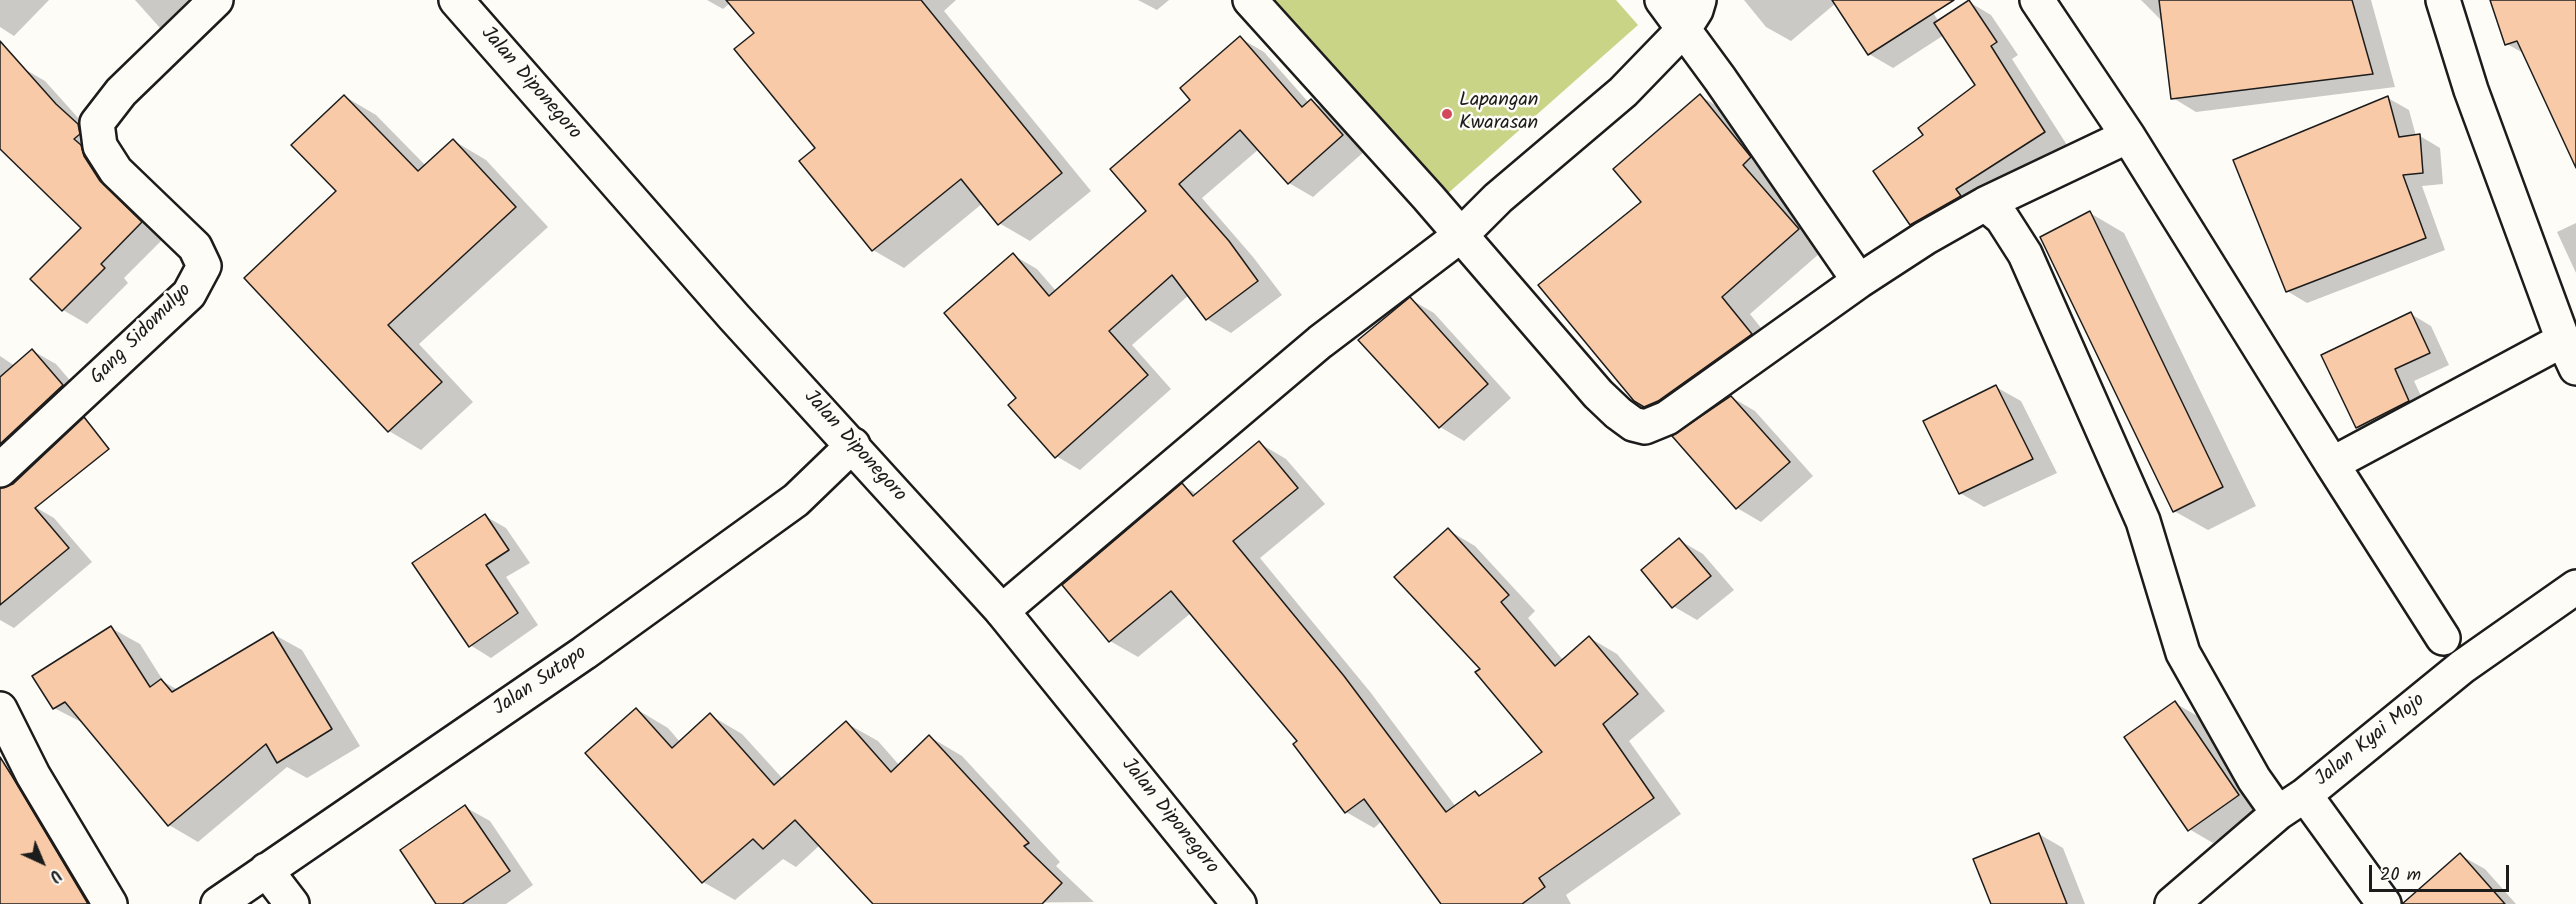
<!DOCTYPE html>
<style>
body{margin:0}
#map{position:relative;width:2576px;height:904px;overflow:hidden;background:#fdfcf7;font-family:Kalam,sans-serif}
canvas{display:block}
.north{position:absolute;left:12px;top:832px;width:60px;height:60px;-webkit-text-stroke:4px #fdfcf7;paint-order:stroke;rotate:136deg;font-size:16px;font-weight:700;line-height:24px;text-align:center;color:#1c1c1c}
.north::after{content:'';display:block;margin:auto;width:21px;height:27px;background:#1c1c1c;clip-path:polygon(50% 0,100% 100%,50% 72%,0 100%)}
.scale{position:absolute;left:2369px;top:865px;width:140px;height:27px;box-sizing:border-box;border:3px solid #1c1c1c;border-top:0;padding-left:8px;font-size:18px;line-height:21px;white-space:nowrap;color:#1c1c1c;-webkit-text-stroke:4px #fdfcf7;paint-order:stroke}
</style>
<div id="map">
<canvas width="2576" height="904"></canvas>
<div class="north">U</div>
<div class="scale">20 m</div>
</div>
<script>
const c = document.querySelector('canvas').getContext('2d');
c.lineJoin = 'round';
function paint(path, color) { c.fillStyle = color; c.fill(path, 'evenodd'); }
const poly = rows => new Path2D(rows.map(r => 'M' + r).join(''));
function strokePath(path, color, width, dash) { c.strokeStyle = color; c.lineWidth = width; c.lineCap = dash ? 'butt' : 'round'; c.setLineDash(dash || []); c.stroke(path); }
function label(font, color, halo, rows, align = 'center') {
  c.font = font + ' Kalam,sans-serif'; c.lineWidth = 5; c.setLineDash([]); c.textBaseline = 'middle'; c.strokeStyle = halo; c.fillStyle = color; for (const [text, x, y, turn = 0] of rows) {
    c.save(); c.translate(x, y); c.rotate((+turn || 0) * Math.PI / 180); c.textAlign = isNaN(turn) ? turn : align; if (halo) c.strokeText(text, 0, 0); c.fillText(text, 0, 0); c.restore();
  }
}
paint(poly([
 [1257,0,1616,0,1638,25,1437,203]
]), '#c9d487');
paint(poly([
 [0,0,49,0,14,36,0,27],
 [135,0,227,0,184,42,160,28],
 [707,0,956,0,944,11,1091,191,1030,241,999,223,983,203,904,268,873,250,801,161,817,148,756,34,730,3,723,9],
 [1138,0,1169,0,1157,10],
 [1744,0,1925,0,1939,22,1969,2,1991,15,2018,55,2012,59,2067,145,1977,202,1934,237,1911,224,1925,136,1977,85,1944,35,1893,68,1869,54,1836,3,1791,41,1766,27],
 [2141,0,2371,0,2395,87,2196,112,2173,98,2163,22],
 [2494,0,2576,0,2576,144,2525,54,2507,44],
 [1240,38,1264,52,1309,103,1311,101,1335,115,1366,150,1313,197,1289,183,1259,149,1202,198,1253,257,1282,295,1231,333,1207,319,1189,295,1132,345,1171,389,1080,470,1056,456,1018,398,1013,255,1037,269,1056,291,1148,212,1192,100],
 [21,67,45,81,80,120,102,139,165,237,124,278,128,283,87,324,63,310,84,228,0,147,0,86],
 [344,96,376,115,426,166,454,141,486,160,548,227,419,344,473,402,421,450,389,431,338,191],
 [1700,96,1729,113,1827,247,1750,314,1780,352,1674,423,1635,400],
 [2388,98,2409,110,2416,136,2420,136,2440,148,2443,184,2422,186,2445,250,2307,303,2287,291],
 [2090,213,2124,233,2256,506,2208,530,2174,511],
 [2576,223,2576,273,2557,232],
 [1410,299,1434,313,1511,398,1464,441,1440,427],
 [2411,314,2431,326,2449,365,2414,381,2429,413,2377,439,2357,427],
 [33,351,56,364,86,399,0,472,0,356,15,366],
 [1996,387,2021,401,2057,473,1984,507,1960,493],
 [1731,397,1755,411,1813,476,1761,522,1737,508,1674,437],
 [1259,443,1286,459,1325,504,1260,558,1371,693,1456,807,1475,792,1482,796,1545,752,1482,669,1448,530,1475,546,1535,611,1528,618,1563,660,1590,638,1617,654,1665,711,1629,741,1681,814,1566,895,1571,904,1443,904,1382,821,1374,828,1346,812,1299,741,1191,613,1138,657,1110,641,1064,585,1182,485,1197,494],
 [30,504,54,518,92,562,14,628,0,620,0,529],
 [485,516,506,528,530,563,506,577,538,625,491,658,470,645],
 [1679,540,1703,554,1734,590,1697,620,1673,606],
 [111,628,140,644,164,682,178,690,273,634,302,650,360,746,307,778,287,767,198,842,169,825,85,724,54,708],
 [2175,703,2199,717,2262,809,2213,843,2189,829],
 [636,709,668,728,680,742,710,715,742,734,783,779,846,723,878,741,900,766,930,737,962,756,1060,862,1056,866,1094,902,875,904,820,845,796,867,783,859,735,900,703,882],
 [13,778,40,794,105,904,0,904,0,787],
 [465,807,490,821,533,885,506,904,438,904],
 [2039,834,2063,848,2085,904,1993,904],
 [2460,855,2485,869,2516,904,2410,904]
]), '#0003');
const building = poly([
 [726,0,921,0,1062,173,998,225,961,179,872,251,799,161,815,148,734,49,754,33,726,0],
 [1832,0,1954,0,1868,55,1832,0],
 [1969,0,1997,42,1991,46,2045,132,1956,189,1961,196,1910,225,1873,171,1923,135,1918,128,1975,85,1934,23,1969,0],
 [2159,0,2352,0,2373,74,2171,99,2159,0],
 [2490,0,2576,0,2576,168,2517,41,2505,45,2490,0],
 [1240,36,1302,107,1311,99,1343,135,1288,184,1240,130,1179,184,1229,241,1258,281,1206,320,1172,275,1109,331,1148,375,1055,458,1008,405,1016,398,944,313,1013,253,1049,296,1146,211,1110,169,1190,100,1180,88,1240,36],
 [0,41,56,104,78,124,80,134,74,139,81,145,84,156,100,181,142,222,101,264,105,268,62,311,30,279,81,228,0,149,0,41],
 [1700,94,1751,157,1743,165,1799,229,1722,297,1752,334,1658,401,1644,407,1634,401,1538,285,1641,202,1613,169,1700,94],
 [344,95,418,171,453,139,516,207,388,325,442,382,388,432,244,278,336,191,291,145,344,95],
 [2388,96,2399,137,2420,134,2423,173,2403,175,2426,238,2286,292,2233,160,2388,96],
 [2090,211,2223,487,2173,512,2040,237,2090,211],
 [1410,297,1488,384,1439,428,1358,340,1410,297],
 [2411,312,2430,353,2395,369,2409,401,2356,428,2321,355,2411,312],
 [32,349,63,385,0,444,0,377,32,349],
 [1996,385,2033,459,1959,494,1923,421,1996,385],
 [1731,396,1790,462,1736,509,1672,436,1731,396],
 [84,417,109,449,35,508,69,548,0,605,0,488,13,484,84,417],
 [1259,441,1298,488,1233,541,1344,676,1446,812,1475,791,1479,796,1542,752,1475,672,1480,669,1394,577,1448,528,1509,595,1501,602,1555,666,1589,636,1638,694,1603,724,1654,798,1539,878,1545,887,1522,904,1441,904,1364,799,1345,813,1293,744,1297,741,1171,591,1109,642,1062,585,1182,483,1193,496,1259,441],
 [485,514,509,550,486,565,518,613,469,647,412,563,485,514],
 [1679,538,1711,576,1672,608,1641,570,1679,538],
 [111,626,150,687,161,679,172,692,273,632,332,729,277,763,266,744,168,826,65,702,53,709,32,676,111,626],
 [2175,701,2239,795,2188,831,2124,737,2175,701],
 [636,708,672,748,710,713,774,785,846,721,891,772,929,735,1029,843,1024,846,1062,883,1042,904,873,904,795,820,763,849,753,839,702,883,585,753,636,708],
 [0,757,12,776,88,904,0,904,0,757],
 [465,805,510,871,462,904,436,904,400,850,465,805],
 [2039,833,2067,904,1991,904,1973,859,2039,833],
 [2460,853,2505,904,2402,904,2460,853]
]);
paint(building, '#f8caa7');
strokePath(building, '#1c1c1c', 1.5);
const minor = poly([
 [1250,0,1428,197,1598,394,1618,413,1633,424,1645,427,1667,418,1859,281,1925,238,1985,204,2002,218,2025,254,2143,521,2183,653,2254,779,2278,813],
 [1662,0,1720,79,1859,281],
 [2037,0,2128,136,2332,464,2563,340],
 [2443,0,2471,90,2563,340,2576,368],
 [1985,204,2128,136],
 [2332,464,2443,638],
 [0,470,189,294,204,266,195,247,116,171,100,146,97,123,121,92,216,0],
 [1002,611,1320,342,1461,235,1498,198,1623,92,1684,29,1696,10,1699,0],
 [0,709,33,775,110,904],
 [2305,795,2384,904],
 [266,870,292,904],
 [218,904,584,653,796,500,853,445],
 [2172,904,2278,813,2305,795,2462,667,2576,587]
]);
const major = poly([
 [456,0,734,317,1002,611,1239,904]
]);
strokePath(minor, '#1c1c1c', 38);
strokePath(major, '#1c1c1c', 38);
strokePath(minor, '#fdfcf7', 33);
strokePath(major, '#fdfcf7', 33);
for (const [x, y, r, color] of [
 [1447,114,6,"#d1495b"]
]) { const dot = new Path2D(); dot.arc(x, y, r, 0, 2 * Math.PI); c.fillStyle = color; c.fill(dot); strokePath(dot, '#fdfcf7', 2); }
label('20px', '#1c1c1c', '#fdfcf7', [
 ["Jalan Diponegoro",530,84,49],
 ["Gang Sidomulyo",142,335,-45],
 ["Jalan Diponegoro",854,447,48],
 ["Jalan Sutopo",541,682,-34],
 ["Jalan Kyai Mojo",2371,741,-39],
 ["Jalan Diponegoro",1169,817,51]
]);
label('20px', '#1c1c1c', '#fdfcf7', [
 ["Lapangan",1459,102],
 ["Kwarasan",1459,125]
], 'left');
</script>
